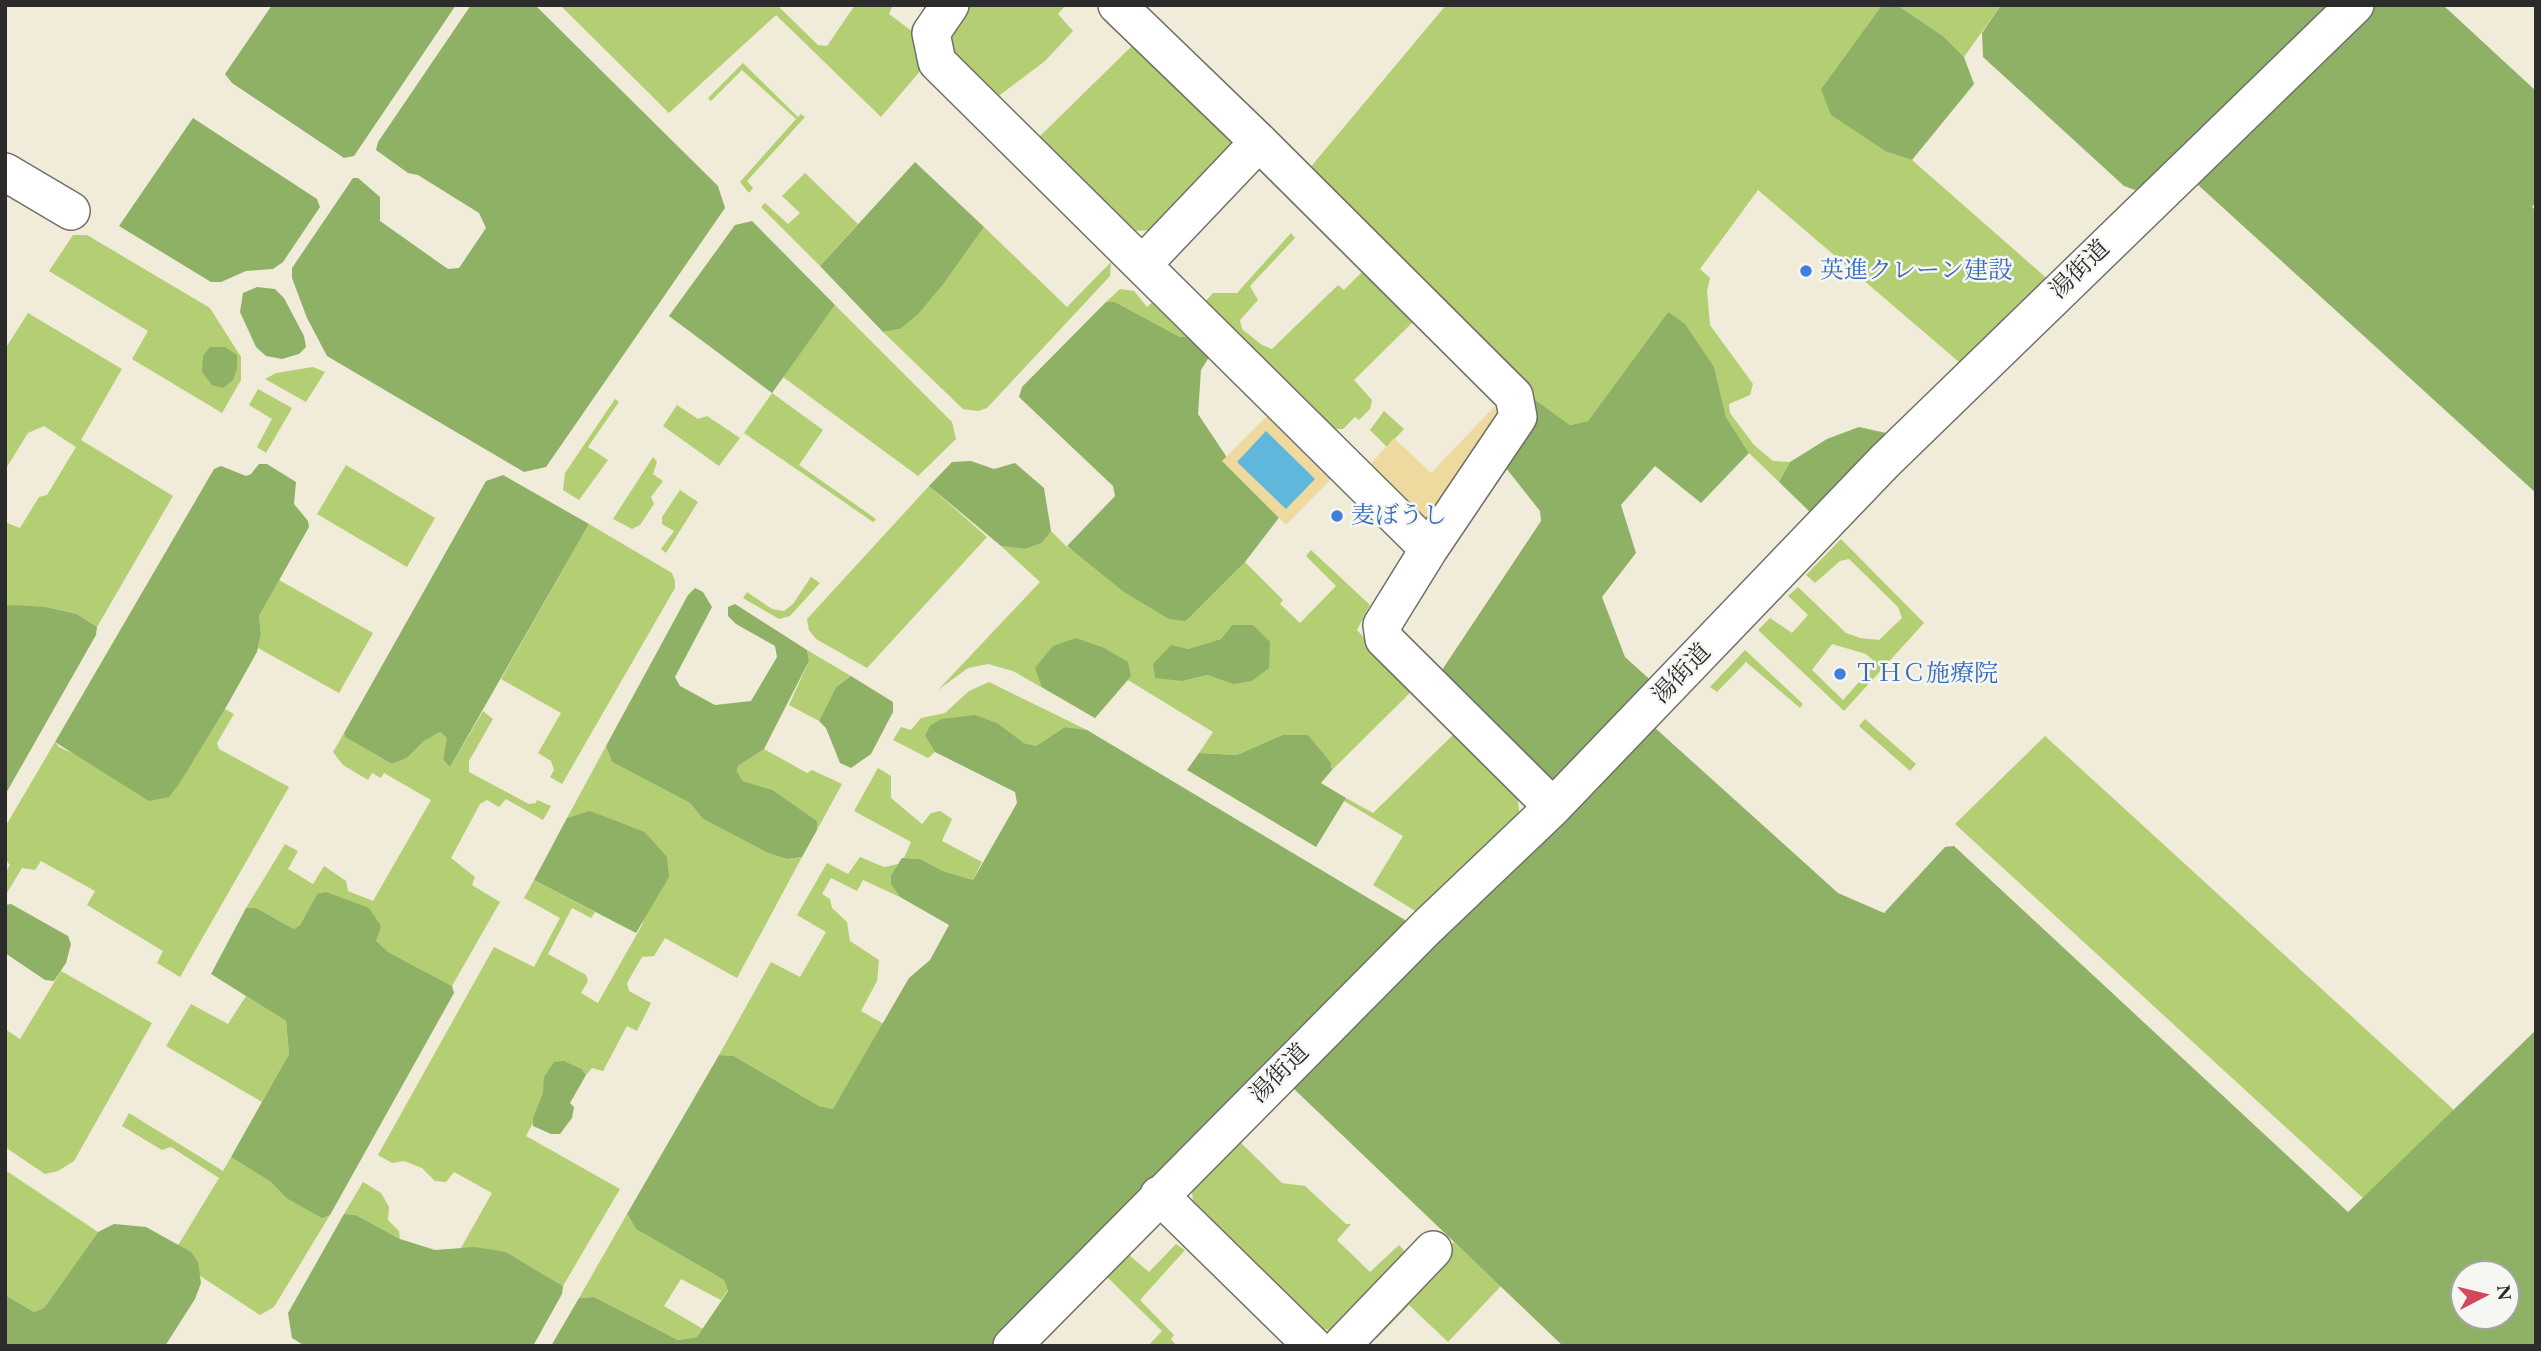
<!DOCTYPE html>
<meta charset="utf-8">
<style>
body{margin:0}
#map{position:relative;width:2541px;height:1351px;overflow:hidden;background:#f0ecd9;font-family:"EB Garamond",serif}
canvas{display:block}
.frame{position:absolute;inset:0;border:7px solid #2b2b2b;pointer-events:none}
.north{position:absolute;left:2450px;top:1260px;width:70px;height:70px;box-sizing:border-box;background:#f6f6f2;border:2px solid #a5a5a2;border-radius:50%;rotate:83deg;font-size:19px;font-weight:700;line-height:28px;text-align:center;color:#2b2b2b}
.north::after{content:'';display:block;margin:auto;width:24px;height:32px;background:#d1495b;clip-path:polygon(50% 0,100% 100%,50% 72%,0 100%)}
</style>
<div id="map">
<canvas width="2541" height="1351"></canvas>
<div class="frame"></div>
<div class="north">N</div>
</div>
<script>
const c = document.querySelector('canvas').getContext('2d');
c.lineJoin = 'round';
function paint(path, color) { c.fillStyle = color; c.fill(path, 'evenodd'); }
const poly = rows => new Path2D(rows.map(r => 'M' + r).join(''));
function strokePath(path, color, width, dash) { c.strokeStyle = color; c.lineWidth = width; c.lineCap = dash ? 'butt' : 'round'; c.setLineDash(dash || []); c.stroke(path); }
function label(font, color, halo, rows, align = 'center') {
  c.font = font + ' "EB Garamond","Noto Serif JP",serif'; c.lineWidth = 5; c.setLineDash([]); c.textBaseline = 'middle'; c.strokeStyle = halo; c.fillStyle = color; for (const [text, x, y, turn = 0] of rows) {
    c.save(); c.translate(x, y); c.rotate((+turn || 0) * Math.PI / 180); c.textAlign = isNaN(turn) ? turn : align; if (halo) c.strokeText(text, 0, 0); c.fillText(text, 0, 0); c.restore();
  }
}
paint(poly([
 [560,5,777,5,818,45,827,46,855,5,893,5,889,14,921,38,927,63,881,117,776,15,669,113],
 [967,5,1066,5,1058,14,1073,31,1045,61,996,98,951,59,946,36],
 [1446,5,1882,5,1821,89,1887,152,1912,160,2051,282,1966,368,1758,190,1700,269,1710,278,1707,291,1710,325,1753,384,1750,395,1729,404,1730,413,1754,445,1773,461,1790,462,1779,482,1749,453,1726,417,1714,367,1668,312,1588,421,1570,425,1534,399,1309,169],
 [1897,5,2001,5,1964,57,1943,36],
 [1136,42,1232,133,1232,153,1155,230,1129,231,1036,140],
 [743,63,798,117,801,114,805,117,747,181,753,188,749,193,740,182,796,119,742,70,711,101,708,98],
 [805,173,858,224,820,266,761,207,765,203,788,224,800,213,782,196],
 [984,227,1067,307,1111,262,1110,276,987,408,978,411,963,409,883,332,900,329,945,282],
 [1291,233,1295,238,1250,286,1258,300,1240,320,1242,329,1262,345,1272,349,1338,285,1344,290,1367,267,1417,318,1354,380,1372,400,1370,409,1359,420,1355,417,1343,429,1331,429,1203,304,1213,293,1237,293],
 [73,235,87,235,210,308,241,357,241,380,222,413,132,359,148,331,49,271],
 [1120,289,1134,291,1147,307,1157,298,1194,336,1180,337,1115,302,1106,302],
 [835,305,952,422,956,439,918,476,783,377],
 [28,313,122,369,81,440,173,496,97,627,77,614,46,607,5,606,5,522,20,528,39,497,47,495,76,447,44,426,28,433,5,470,5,349],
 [313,367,325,372,306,402,265,379,276,373],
 [258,389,292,408,266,453,257,447,272,419,249,405],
 [772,393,823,430,799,465,876,519,873,522,744,433],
 [615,399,619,402,588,447,608,460,579,500,563,490,565,473],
 [677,405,698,419,707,416,740,438,719,466,663,426],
 [1384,411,1404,429,1387,447,1370,430],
 [653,457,657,462,653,474,663,481,651,497,654,504,640,525,632,529,613,519],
 [346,465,435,518,407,567,317,514],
 [929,486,987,537,867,668,816,639,809,630,807,619],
 [680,490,698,502,666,553,661,549,674,531,662,524,662,517],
 [589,524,672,573,675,581,675,588,562,784,550,777,554,770,551,761,538,753,561,713,501,679],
 [1051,531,1067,547,1186,621,1245,562,1283,600,1280,604,1300,623,1336,586,1306,556,1311,550,1370,605,1357,630,1377,652,1417,686,1332,770,1331,763,1282,735,1237,755,1199,753,1213,732,1128,680,1095,718,1013,671,988,664,968,668,938,690,1040,582,1001,546,1025,549,1042,543],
 [1232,625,1233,684,1207,675,1183,681,1171,646,1188,649,1221,639],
 [1841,539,1924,623,1844,711,1758,630,1770,618,1792,633,1808,615,1788,596,1798,587,1846,633,1860,638,1879,640,1902,618,1898,607,1849,559,1840,561,1815,583,1806,575],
 [1832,644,1866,654,1876,663,1843,700,1812,670],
 [811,577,820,583,790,616,779,619,743,598,747,592,772,609,784,611,793,604],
 [279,580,373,633,339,693,258,648,261,634,259,616],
 [807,650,851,676,836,687,819,721,789,705,809,661],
 [1745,650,1803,704,1800,708,1746,662,1717,692,1710,687],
 [989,682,1087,730,1065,727,1036,746,1024,743,999,724,925,736,935,752,928,758,893,740,901,727,911,730,921,718,945,713,969,691],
 [225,709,234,714,217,743,219,749,289,787,180,977,157,963,163,951,87,905,95,891,41,861,35,870,22,868,5,896,5,873,10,865,5,859,5,827,55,742,59,747,168,797],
 [483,711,493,719,469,761,469,772,529,804,536,803,537,800,551,806,543,820,506,799,499,807,487,800,480,804,451,858,475,877,472,885,500,902,452,986,388,952,317,894,300,925,294,929,256,908,246,908,285,844,298,851,288,869,313,884,324,866,346,881,348,891,373,901,431,800,384,773,381,778,372,773,368,780,343,765,333,752,344,733,345,737,392,764,407,758,424,741,440,732,448,738,443,760,450,767],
 [1865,719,1916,764,1910,771,1859,726],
 [1457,731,1517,793,1520,818,1417,912,1373,885,1403,836,1344,801,1346,798,1373,813],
 [2045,736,2454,1110,2363,1198,1955,824],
 [606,746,612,762,690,803,703,819,768,853,787,859,802,857,737,978,665,938,654,956,642,957,627,983,629,991,651,1003,637,1031,627,1026,603,1071,592,1068,586,1075,582,1069,566,1062,526,1136,620,1189,563,1286,506,1252,461,1248,492,1193,454,1172,446,1182,435,1181,422,1168,404,1161,392,1163,378,1155,494,947,534,967,560,918,524,898,534,880,595,912,591,918,572,908,548,954,586,975,588,981,581,993,598,1003,642,925,666,857,645,832,590,812,567,818],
 [764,749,807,773,812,770,842,784,817,830,817,821,773,790,743,781,737,772,738,766],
 [878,768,891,776,891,798,922,824,931,813,940,811,952,819,942,841,982,862,973,880,943,871,920,859,904,858,911,842,854,811],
 [860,857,884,867,898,864,891,875,891,884,900,897,863,880,857,891,831,878,822,894,830,899,832,908,847,922,850,941,879,960,877,981,861,1011,884,1024,833,1109,819,1106,734,1056,719,1055,771,962,800,977,826,932,797,915,827,863,848,874],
 [61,971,152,1023,74,1161,58,1171,45,1174,5,1147,5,1029,20,1039],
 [246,996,286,1021,289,1054,262,1102,166,1046,191,1004,228,1024],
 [129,1113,223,1171,231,1157,271,1182,286,1198,322,1217,330,1215,274,1307,260,1315,171,1257,219,1178,171,1147,162,1150,122,1126],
 [1239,1141,1282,1183,1305,1186,1346,1224,1351,1224,1337,1240,1370,1272,1399,1245,1411,1258,1342,1331,1318,1329,1194,1211,1192,1191],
 [5,1170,98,1232,44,1308,34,1312,5,1295],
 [363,1182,381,1193,389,1207,388,1220,399,1231,400,1239,356,1215,344,1214],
 [627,1214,636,1229,724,1280,728,1290,721,1300,681,1279,664,1306,703,1329,697,1337,678,1340,594,1297,579,1298],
 [1454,1242,1501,1286,1448,1342,1409,1305,1377,1338,1372,1333],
 [1176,1244,1185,1250,1140,1300,1174,1335,1171,1339,1177,1346,1148,1346,1162,1331,1102,1272,1122,1249,1149,1272]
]), '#b3ce73');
paint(poly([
 [272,5,456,5,354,156,344,158,232,83,225,74],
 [471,5,535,5,718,186,725,208,546,467,524,472,327,356,307,318,292,278,292,268,353,178,358,178,380,197,380,221,448,269,459,268,486,228,479,213,418,175,408,173,376,150,378,142],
 [1882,5,1897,5,1943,36,1964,57,1974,84,1912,160,1887,152,1831,115,1821,89],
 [2001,5,2443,5,2536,91,2536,202,2532,207,2536,211,2536,493,2174,163,2135,190,2124,186,1983,57,1982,33],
 [193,118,317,199,320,207,283,262,273,269,246,271,221,282,211,282,119,226],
 [915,162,984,227,945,282,918,314,900,329,883,332,820,266],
 [752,221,835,305,772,393,669,316,735,225],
 [257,287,275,289,284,298,304,336,306,347,299,354,282,359,266,356,256,347,240,312,243,293],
 [1106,302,1115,302,1180,337,1194,336,1211,354,1201,370,1198,414,1228,459,1281,515,1245,562,1186,621,1169,619,1124,592,1067,546,1115,496,1113,486,1019,397,1022,387],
 [1668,312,1685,324,1714,367,1726,417,1749,453,1701,503,1655,466,1621,505,1636,553,1602,597,1625,657,1656,685,1633,708,1838,893,1884,913,1945,847,1954,846,2348,1212,2536,1030,2536,1346,1563,1346,1294,1089,1295,1076,1572,803,1543,782,1447,681,1442,670,1541,521,1540,511,1502,463,1531,402,1534,399,1570,425,1588,421],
 [2464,1274,2506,1274,2506,1316,2464,1316],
 [210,347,225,347,237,355,237,368,233,380,223,388,212,385,202,372,203,356],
 [1859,427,1886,433,1889,447,1813,515,1779,482,1790,462,1827,439],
 [971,461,994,469,1015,463,1044,488,1051,531,1042,543,1025,549,1001,546,929,486,952,462],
 [259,464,267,464,296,482,294,504,308,521,309,527,259,616,261,634,257,652,225,709,179,784,169,797,149,801,55,742,214,469,221,466,246,476,251,474],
 [503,475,589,524,450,767,443,760,447,738,440,732,424,741,407,758,392,764,345,737,344,733,486,481],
 [695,588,703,592,712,607,675,677,680,686,715,705,751,701,777,657,775,646,736,624,728,616,728,607,735,604,807,650,809,661,764,749,738,766,737,772,743,781,773,790,817,821,817,830,802,857,787,859,768,853,703,819,690,803,612,762,606,746,688,595],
 [12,605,46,607,77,614,97,627,96,635,5,795,5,606],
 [1232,625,1253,625,1270,642,1269,668,1252,681,1233,684,1207,675,1183,681,1155,678,1153,664,1171,645,1188,649,1221,639],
 [1076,638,1104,648,1128,662,1131,676,1095,718,1042,687,1035,668,1053,646],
 [851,676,893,702,893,712,871,754,851,768,840,763,826,728,819,721,836,687],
 [975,715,999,724,1024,743,1036,746,1065,727,1087,730,1405,920,1403,934,995,1346,551,1346,579,1298,594,1297,678,1340,697,1337,728,1291,724,1280,636,1229,627,1214,719,1055,734,1056,819,1106,833,1109,909,978,930,960,949,925,900,897,891,884,891,875,902,858,920,859,943,871,973,880,1017,803,1015,792,935,752,925,736,930,726,941,719],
 [1282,735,1308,735,1331,763,1332,770,1321,783,1346,798,1316,847,1187,770,1199,753,1237,755],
 [590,811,645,832,667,857,669,877,636,933,534,880,567,818],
 [326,892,369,908,381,926,376,941,388,952,452,986,454,993,330,1215,322,1218,286,1198,271,1182,231,1157,289,1054,286,1021,211,974,246,908,256,908,294,929,300,925,317,894],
 [11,904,68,936,71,944,66,963,54,981,45,980,5,953,5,905],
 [564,1061,582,1069,586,1075,570,1103,574,1107,572,1118,560,1134,551,1134,533,1126,533,1118,543,1093,544,1077,554,1062],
 [344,1214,356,1215,400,1239,435,1250,475,1247,506,1252,563,1286,562,1294,533,1346,305,1346,292,1338,288,1313],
 [114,1224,146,1227,191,1252,198,1262,201,1283,195,1299,165,1346,5,1346,5,1295,34,1312,44,1308,98,1232]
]), '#8eb165');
paint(poly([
 [1495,406,1498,421,1440,514,1420,518,1368,467,1394,438,1431,473],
 [1268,415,1332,478,1286,525,1222,461]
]), '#eeda9e');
paint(poly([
 [1266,431,1315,479,1286,509,1237,462]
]), '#5fb7dc');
const minor = poly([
 [950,5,931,33,937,62,1429,549,1518,417,1514,396,1259,142,1117,5],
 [5,172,71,211],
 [1143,264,1259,142],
 [1429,549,1382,625,1384,639,1553,807],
 [1159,1195,1313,1346],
 [1012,1346,1427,927,1553,807,1885,461,2355,5],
 [1341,1346,1433,1250]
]);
strokePath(minor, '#706f68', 40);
strokePath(minor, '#fff', 37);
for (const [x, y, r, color] of [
 [1806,271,7,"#3f7fe0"],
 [1337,516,7,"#3f7fe0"],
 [1840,674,7,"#3f7fe0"]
]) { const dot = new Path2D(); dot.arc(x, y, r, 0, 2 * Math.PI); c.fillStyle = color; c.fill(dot); strokePath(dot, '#f6f6f2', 2.5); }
label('24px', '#2b2b2b', '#f6f6f2', [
 ["湯街道",2080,270,-44],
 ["湯街道",1682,674,-46],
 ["湯街道",1280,1074,-45]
]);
label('24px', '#366cbe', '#f6f6f2', [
 ["英進クレーン建設",1820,271],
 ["麦ぼうし",1351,516],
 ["ＴＨＣ施療院",1854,674]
], 'left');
</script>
